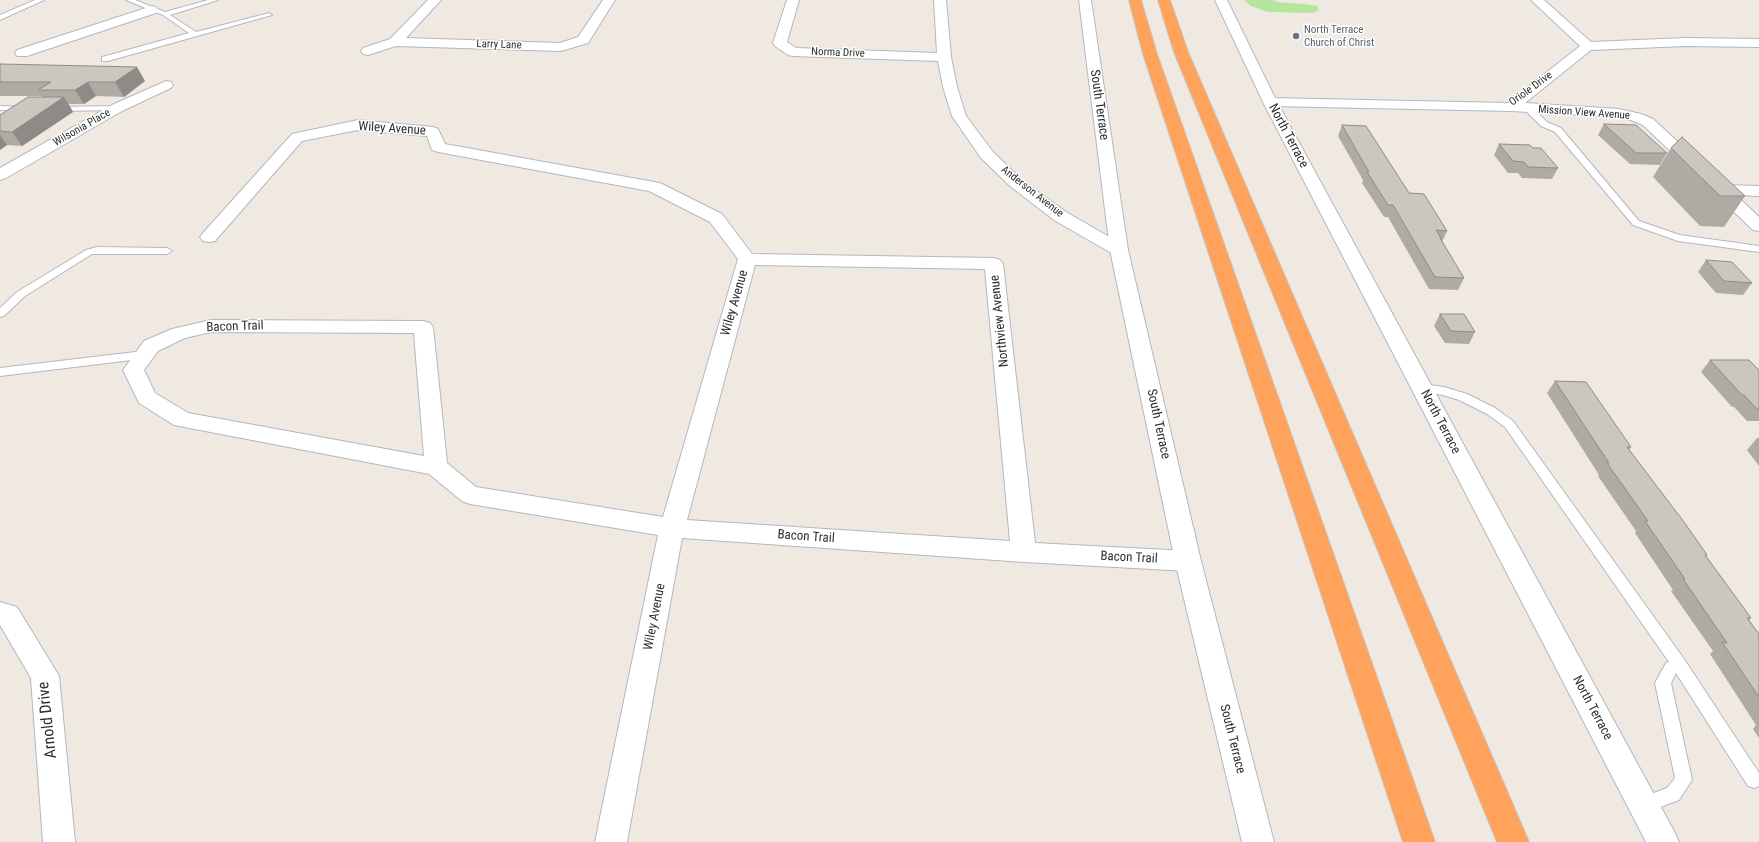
<!DOCTYPE html>
<style>
body{margin:0}
canvas{display:block;background:#efe9e1}
</style>
<canvas width="1759" height="842"></canvas>
<script>
const c = document.querySelector('canvas').getContext('2d');
c.lineJoin = 'round';
function paint(path, color) { c.fillStyle = color; c.fill(path, 'evenodd'); }
const poly = rows => new Path2D(rows.map(r => 'M' + r).join(''));
function strokePath(path, color, width, dash) { c.strokeStyle = color; c.lineWidth = width; c.lineCap = dash ? 'butt' : 'round'; c.setLineDash(dash || []); c.stroke(path); }
function label(font, color, halo, rows, align = 'center') {
  c.font = font + ' "Roboto Condensed",sans-serif'; c.lineWidth = 3; c.setLineDash([]); c.textBaseline = 'middle'; c.strokeStyle = halo; c.fillStyle = color; for (const [text, x, y, turn = 0] of rows) {
    c.save(); c.translate(x, y); c.rotate((+turn || 0) * Math.PI / 180); c.textAlign = isNaN(turn) ? turn : align; if (halo) c.strokeText(text, 0, 0); c.fillText(text, 0, 0); c.restore();
  }
}
paint(poly([
 [1244,0,1272,0,1277,2,1305,4,1318,6,1319,10,1313,13,1268,12,1251,6]
]), '#b6e59e');
const lane = poly([
 [35,0,44,0,0,20,0,15,35,0],
 [126,0,135,0,165,12,208,0,218,0,170,15,196,32,269,13,272,15,108,61,102,61,102,57,189,33,163,15,126,0],
 [0,106,26,107,30,109,26,111,0,110,0,106],
 [117,106,121,108,120,110,56,111,52,109,56,107,117,106],
 [1526,107,1532,107,1547,122,1561,128,1639,221,1680,235,1759,246,1759,252,1678,241,1633,225,1555,132,1541,126,1526,111,1526,107],
 [97,247,167,248,172,251,167,254,92,254,25,296,4,316,0,317,0,308,17,292,86,250,97,247],
 [144,351,148,352,150,355,148,358,0,376,0,368,144,351],
 [1422,384,1444,387,1467,394,1495,408,1513,421,1684,659,1759,773,1759,786,1754,788,1748,786,1676,673,1671,683,1692,780,1679,800,1644,813,1638,811,1636,805,1638,799,1667,788,1675,778,1655,683,1666,663,1669,662,1505,427,1487,414,1459,400,1443,395,1418,391,1416,388,1418,385,1422,384]
]);
const street = poly([
 [428,0,441,0,406,38,560,43,578,37,603,0,615,0,588,43,561,51,396,46,368,55,363,54,361,51,363,48,390,39,428,0],
 [787,0,799,0,787,42,796,48,937,53,934,0,946,0,951,57,957,87,966,116,993,152,1022,180,1066,212,1125,246,1128,250,1125,254,1119,255,1113,254,1054,220,1010,186,981,158,952,116,943,87,938,61,793,56,788,55,775,46,773,43,787,0],
 [1531,0,1544,0,1591,42,1685,38,1759,39,1759,47,1685,46,1591,50,1525,103,1619,109,1641,114,1653,119,1725,185,1759,186,1759,196,1736,195,1759,217,1759,231,1753,230,1643,125,1631,120,1619,117,1511,111,1270,106,1265,105,1263,102,1265,99,1270,98,1508,103,1580,46,1531,0],
 [152,6,156,7,158,10,156,13,27,56,17,56,15,53,17,50,152,6],
 [166,81,171,82,173,85,171,88,122,111,6,178,0,180,0,168,112,105,166,81],
 [358,120,433,127,438,129,445,144,660,183,722,214,752,254,994,258,1000,260,1003,264,1035,543,1188,551,1197,554,1201,561,1197,568,1188,571,1024,562,682,538,627,842,595,842,658,535,470,504,462,501,429,474,174,425,139,403,123,370,144,341,172,329,211,320,423,321,430,323,433,327,447,463,476,487,663,517,738,259,710,222,649,191,438,152,432,150,427,136,358,130,302,141,215,241,209,242,203,241,200,237,203,233,292,134,358,120],
 [755,265,985,269,1010,541,687,520,755,265],
 [211,332,414,333,424,456,188,413,155,393,144,370,158,351,185,338,211,332],
 [0,602,17,607,59,676,75,842,43,842,31,678,0,625,0,602]
]);
const secondary = poly([
 [1079,0,1091,0,1128,250,1201,561,1274,842,1242,842,1175,561,1110,250,1079,0],
 [1215,0,1227,0,1277,102,1674,831,1679,842,1646,842,1263,102,1215,0]
]);
const highway = poly([
 [1129,0,1141,0,1157,54,1435,842,1403,842,1143,54,1129,0],
 [1158,0,1170,0,1188,52,1529,842,1497,842,1174,52,1158,0]
]);
strokePath(lane, '#b4b7c1', 2);
strokePath(street, '#b4b7c1', 2);
strokePath(secondary, '#b4b7c1', 2);
strokePath(highway, '#c9c9c9', 2);
paint(lane, '#fff');
paint(street, '#fff');
paint(secondary, '#fff');
paint(highway, '#ffa35c');
paint(poly([
 [0,64,145,81,124,97,96,96,84,104,69,104,73,112,22,146,7,145,0,150,0,115,43,97,42,96,0,96],
 [1604,124,1667,153,1660,165,1630,164,1598,135],
 [1342,125,1409,193,1447,231,1442,242,1464,278,1458,290,1429,289,1388,217,1384,217,1362,183,1363,180,1338,136],
 [1499,144,1533,148,1558,168,1552,179,1522,178,1518,173,1508,173,1494,155],
 [1671,148,1745,196,1724,227,1700,226,1653,177],
 [1706,260,1752,283,1743,295,1716,293,1698,272],
 [1440,314,1475,332,1469,344,1445,343,1434,326],
 [1710,360,1759,370,1759,421,1747,421,1734,407,1732,407,1701,372],
 [1555,381,1631,447,1629,450,1707,555,1706,556,1751,618,1749,620,1759,634,1759,738,1753,729,1756,725,1710,654,1713,651,1671,591,1673,590,1635,533,1636,531,1598,476,1599,475,1547,393],
 [1757,438,1759,438,1759,466,1747,450]
]), '#afaba4');
paint(poly([
 [137,67,145,81,124,97,115,82],
 [88,82,96,96,84,104,75,90],
 [64,97,73,112,22,146,12,132],
 [0,135,7,145,0,150]
]), '#8e8b86');
const building = poly([
 [0,64,137,67,115,82,88,82,75,90,38,90,51,82,0,82,0,64],
 [28,97,64,97,12,132,0,131,0,115,28,97],
 [1604,124,1636,125,1667,153,1636,153,1604,124],
 [1342,125,1366,126,1409,193,1424,194,1447,231,1436,230,1441,238,1440,238,1464,278,1435,277,1393,205,1388,205,1367,172,1369,172,1342,125],
 [1682,137,1745,196,1720,196,1671,148,1682,137],
 [1499,144,1530,145,1533,148,1541,148,1558,168,1528,167,1524,162,1513,161,1499,144],
 [1706,260,1732,262,1752,283,1724,281,1706,260],
 [1440,314,1464,314,1475,332,1451,331,1440,314],
 [1710,360,1749,360,1759,370,1759,409,1757,409,1744,395,1742,395,1710,360],
 [1555,381,1586,382,1631,447,1627,447,1684,522,1707,555,1705,555,1751,618,1747,618,1759,634,1759,697,1722,642,1727,643,1683,579,1685,579,1645,521,1648,521,1607,463,1609,463,1555,381]
]);
paint(building, '#cbc7bf');
strokePath(building, '#8e8b86', 1);
for (const [x, y, r, color] of [
 [1296,36,4,"#6b7280"]
]) { const dot = new Path2D(); dot.arc(x, y, r, 0, 2 * Math.PI); c.fillStyle = color; c.fill(dot); strokePath(dot, '#fff', 1.5); }
label('11px', '#5b616d', '#fff', [
 ["North Terrace",1304,30],
 ["Church of Christ",1304,43]
], 'left');
label('11px', '#2e2e2e', '#fff', [
 ["Larry Lane",499,45,2],
 ["Norma Drive",838,53,2],
 ["Oriole Drive",1531,89,-36],
 ["Mission View Avenue",1584,113,4],
 ["Wilsonia Place",82,128,-30],
 ["Anderson Avenue",1032,192,38]
]);
label('13px', '#2e2e2e', '#fff', [
 ["South Terrace",1099,105,82],
 ["Wiley Avenue",392,129,4],
 ["North Terrace",1288,136,62],
 ["Wiley Avenue",735,303,-74],
 ["Northview Avenue",1000,321,-96],
 ["Bacon Trail",235,327,-2],
 ["North Terrace",1440,422,62],
 ["South Terrace",1158,424,78],
 ["Bacon Trail",806,537,4],
 ["Bacon Trail",1129,558,3],
 ["Wiley Avenue",655,617,-79],
 ["North Terrace",1592,708,62],
 ["South Terrace",1232,739,76]
]);
label('16px', '#2e2e2e', '#fff', [
 ["Arnold Drive",48,720,-96]
]);
</script>
